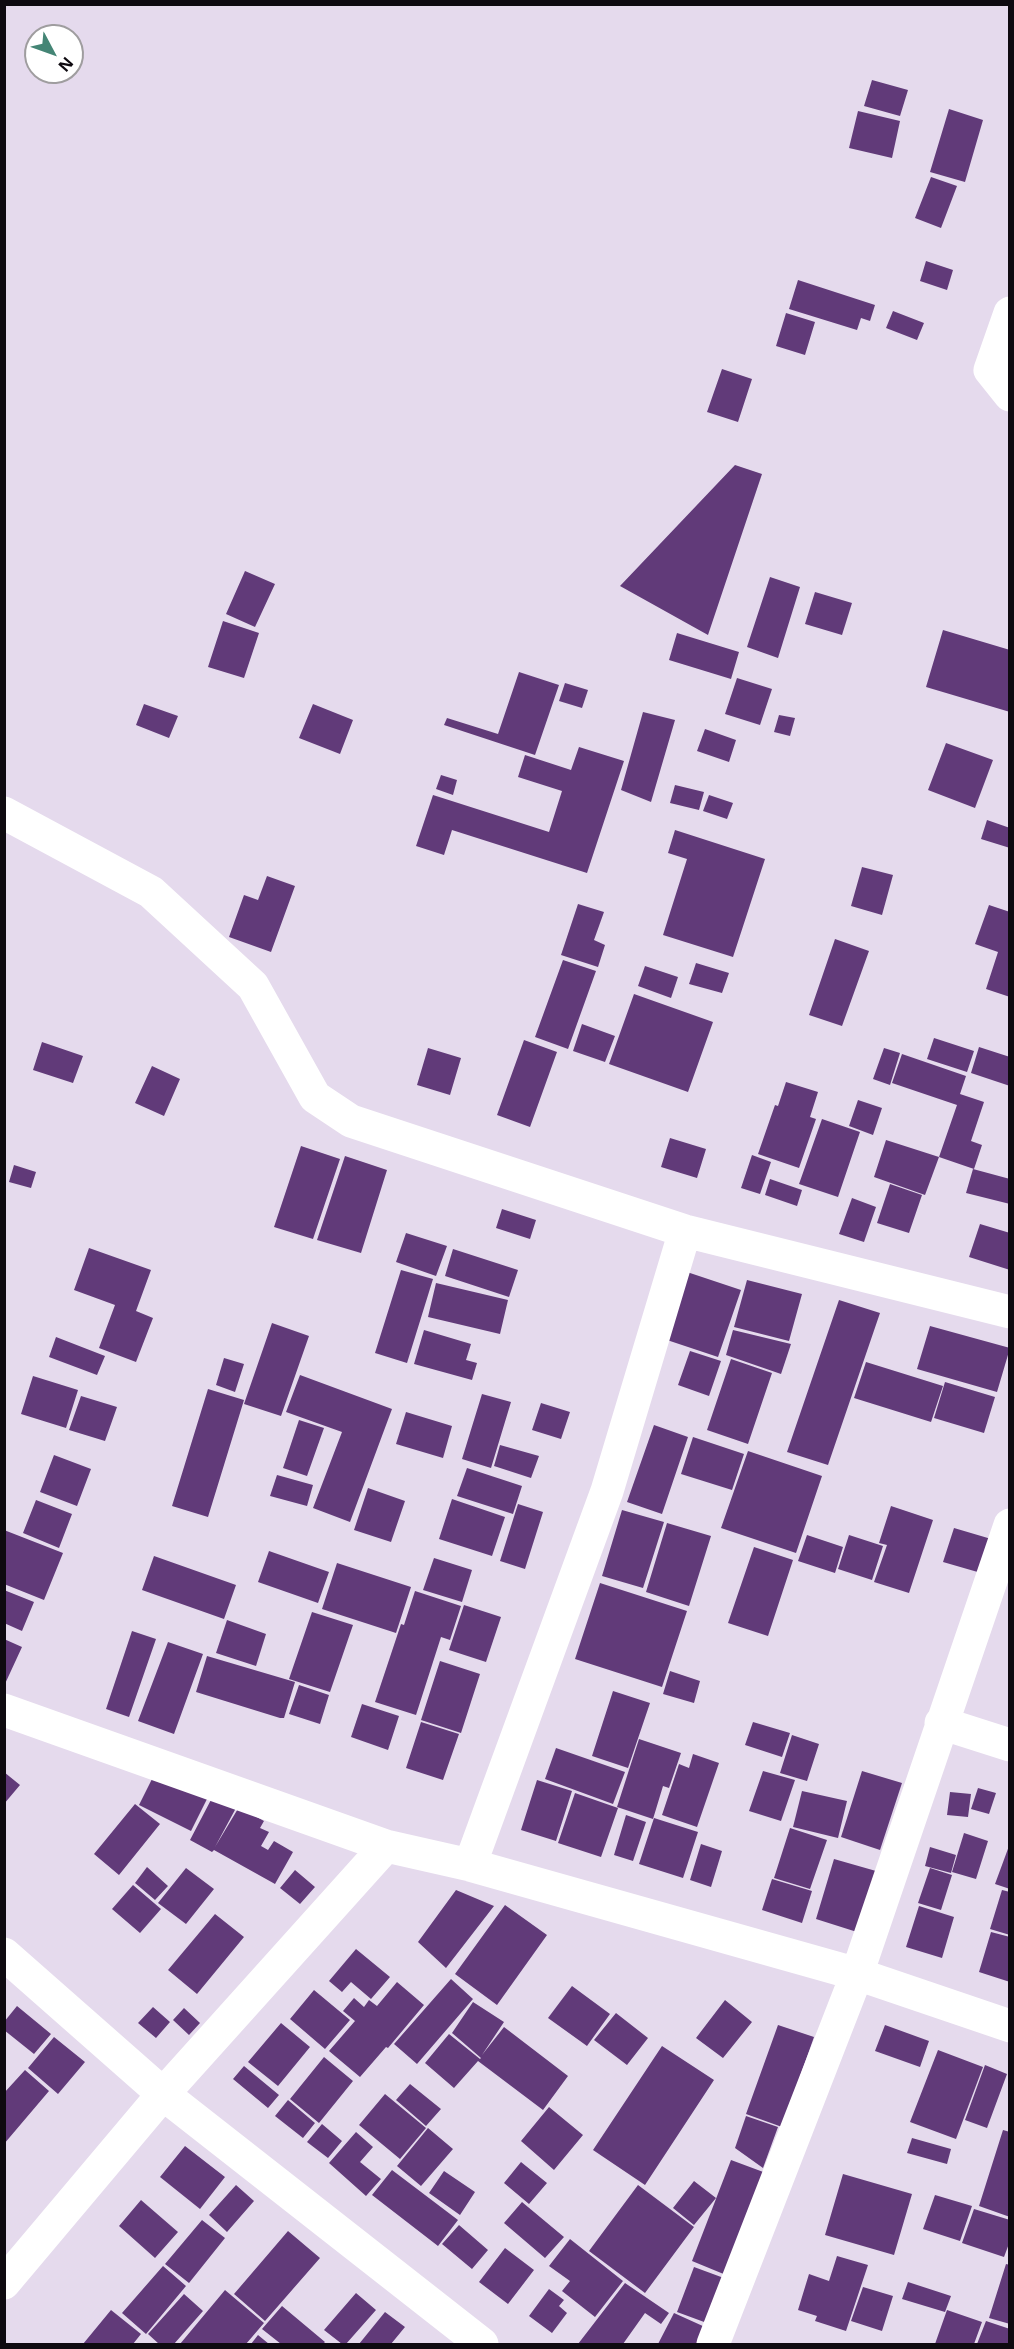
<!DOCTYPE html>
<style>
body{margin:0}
#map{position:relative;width:1014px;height:2349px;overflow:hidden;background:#e5daed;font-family:"Noto Sans",sans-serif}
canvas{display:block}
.frame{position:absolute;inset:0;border:6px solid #0e0a10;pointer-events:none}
.north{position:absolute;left:24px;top:24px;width:60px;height:60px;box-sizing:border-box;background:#fff;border:2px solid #9f9d9f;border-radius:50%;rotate:131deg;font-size:16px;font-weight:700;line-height:24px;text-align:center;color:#0e0a10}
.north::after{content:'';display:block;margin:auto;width:21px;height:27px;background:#448575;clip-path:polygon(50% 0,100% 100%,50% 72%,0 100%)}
</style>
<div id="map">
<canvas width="1014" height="2349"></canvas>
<div class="frame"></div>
<div class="north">N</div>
</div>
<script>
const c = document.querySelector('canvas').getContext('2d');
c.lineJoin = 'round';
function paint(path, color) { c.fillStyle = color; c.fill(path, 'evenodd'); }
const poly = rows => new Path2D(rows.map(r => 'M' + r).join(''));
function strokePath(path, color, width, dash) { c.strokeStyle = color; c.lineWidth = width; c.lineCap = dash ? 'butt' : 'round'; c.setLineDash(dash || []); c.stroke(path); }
paint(poly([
 [872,80,908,90,900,116,864,106],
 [949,109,983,120,965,182,930,172],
 [858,111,900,121,892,158,849,148],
 [931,177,957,186,941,228,915,218],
 [926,261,953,270,947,290,920,281],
 [798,280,875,305,870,321,861,318,857,330,789,309],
 [893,311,924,323,917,340,886,328],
 [786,313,815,322,805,355,776,346],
 [722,369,752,379,738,422,707,412],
 [735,465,762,474,708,635,620,586],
 [245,571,275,584,255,627,226,614],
 [770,577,800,587,778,658,747,647],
 [815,592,852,603,842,635,805,624],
 [223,621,259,633,244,678,208,667],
 [943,630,1010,650,1010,712,926,687],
 [677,633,739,652,731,679,669,660],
 [519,672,559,685,535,755,444,725,447,718,498,734],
 [737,678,772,689,760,725,725,714],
 [565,683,588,690,582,708,559,701],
 [144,704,178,716,169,738,136,725],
 [313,704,353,720,340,754,299,738],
 [643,712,675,720,651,802,621,790],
 [779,715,795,718,790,736,774,732],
 [705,729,736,740,729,762,697,751],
 [946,743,993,760,975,808,928,790],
 [579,747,624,761,587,873,452,830,444,855,416,846,433,795,549,832,562,791,518,777,525,755,571,770],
 [441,775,457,780,453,795,436,789],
 [675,785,704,792,699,810,670,803],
 [709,795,733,803,727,819,703,811],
 [987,820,1010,828,1010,848,981,839],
 [675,830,765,859,733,957,663,935,687,859,668,853],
 [862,867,893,875,882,915,851,906],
 [267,876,295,886,271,952,229,937,244,895,258,900],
 [578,904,604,912,594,940,605,945,598,967,561,955],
 [989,905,1010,912,1010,997,986,989,998,952,975,944],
 [835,939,869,951,842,1026,809,1015],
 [563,960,596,971,568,1049,535,1037],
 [696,963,729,973,722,993,689,984],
 [645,966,678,977,671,998,638,986],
 [634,994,713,1022,688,1092,609,1064],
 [582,1024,615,1036,605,1062,573,1051],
 [934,1038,974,1051,967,1072,927,1059],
 [524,1040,557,1052,530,1127,497,1115],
 [42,1042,83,1056,73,1083,33,1070],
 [979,1047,1010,1057,1010,1086,971,1073],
 [428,1048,461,1058,450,1095,417,1085],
 [884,1048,900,1053,890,1085,873,1079],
 [902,1054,966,1076,960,1094,984,1102,971,1141,982,1145,974,1169,939,1157,957,1105,892,1083],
 [152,1066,180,1079,164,1116,135,1103],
 [786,1082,818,1092,810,1117,816,1119,799,1168,758,1154,775,1105,778,1106],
 [858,1100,882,1108,873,1135,849,1126],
 [822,1119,860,1132,838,1197,799,1184],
 [670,1138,706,1149,697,1178,661,1167],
 [886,1140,939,1157,925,1195,874,1177],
 [301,1146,340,1159,313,1239,274,1227],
 [752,1155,771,1162,760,1194,741,1188],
 [345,1156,387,1170,361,1253,317,1240],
 [14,1165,36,1172,31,1188,9,1182],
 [973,1169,1010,1179,1010,1204,966,1193],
 [770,1179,802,1190,797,1206,765,1195],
 [890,1184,922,1195,909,1233,877,1223],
 [852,1198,876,1207,864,1242,839,1234],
 [502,1209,536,1220,530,1239,496,1228],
 [980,1224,1010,1233,1010,1270,969,1257],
 [406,1233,447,1246,436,1276,396,1262],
 [89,1248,151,1270,136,1311,153,1318,136,1362,99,1348,115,1305,74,1290],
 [453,1249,518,1270,509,1297,445,1276],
 [401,1270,433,1279,407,1363,375,1353],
 [687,1272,741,1290,718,1357,664,1339],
 [747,1280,802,1294,789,1341,734,1327],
 [436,1283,508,1300,500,1334,428,1317],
 [839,1300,880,1313,828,1465,787,1452],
 [272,1323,309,1336,281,1416,244,1404],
 [930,1326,1010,1348,997,1392,917,1369],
 [424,1330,471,1344,466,1360,477,1363,472,1380,414,1364],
 [733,1330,791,1344,781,1374,726,1355],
 [56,1337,105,1356,97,1375,49,1357],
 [690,1351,721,1361,709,1396,678,1385],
 [224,1358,244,1364,235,1392,216,1385],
 [731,1359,772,1373,748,1444,707,1430],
 [866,1362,943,1386,931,1422,854,1398],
 [300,1375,392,1409,350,1522,313,1508,342,1432,286,1412],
 [33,1376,78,1390,66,1428,21,1414],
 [945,1382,995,1397,984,1433,934,1418],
 [208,1389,244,1400,208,1517,172,1506],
 [482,1394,511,1402,491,1468,462,1459],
 [81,1396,117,1407,105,1441,69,1430],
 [541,1403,570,1412,561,1439,532,1430],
 [406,1412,452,1426,443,1458,396,1444],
 [299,1420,324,1428,307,1476,283,1468],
 [654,1425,688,1437,662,1514,627,1502],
 [693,1437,744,1454,732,1490,681,1474],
 [500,1445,539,1456,531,1478,494,1466],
 [748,1451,822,1476,796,1553,721,1528],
 [54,1455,91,1469,77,1506,40,1492],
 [467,1468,522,1486,513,1514,457,1496],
 [277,1475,313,1485,307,1506,270,1496],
 [368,1488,405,1501,391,1542,354,1530],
 [452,1499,505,1517,492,1556,439,1539],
 [36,1500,72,1514,59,1548,23,1533],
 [518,1504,543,1512,525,1569,500,1561],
 [891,1506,933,1520,909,1593,874,1582,887,1545,879,1543],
 [622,1510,664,1522,643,1588,602,1576],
 [667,1523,711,1536,689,1606,646,1592],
 [954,1528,998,1541,988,1575,943,1562],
 [4,1530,63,1553,44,1600,4,1584],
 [807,1535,843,1547,835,1573,798,1561],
 [849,1535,883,1546,872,1580,838,1569],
 [754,1547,793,1560,768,1636,728,1623],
 [269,1551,329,1572,318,1603,258,1582],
 [154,1556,236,1585,224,1619,142,1590],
 [434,1558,472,1570,462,1602,423,1590],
 [337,1563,411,1587,396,1633,322,1609],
 [600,1583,687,1611,662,1687,575,1659],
 [4,1590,34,1602,22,1631,4,1623],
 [415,1591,461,1606,450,1640,441,1637,416,1715,375,1702,401,1624,404,1625],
 [464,1605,501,1617,486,1662,449,1650],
 [312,1612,353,1625,330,1692,289,1679],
 [227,1620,266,1634,256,1666,216,1653],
 [132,1631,156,1639,129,1717,106,1709],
 [4,1639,22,1647,4,1686],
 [168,1642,203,1654,174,1734,138,1721],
 [207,1656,295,1682,284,1718,280,1718,196,1692],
 [440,1661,480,1674,461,1733,421,1720],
 [670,1671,700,1681,694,1703,663,1694],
 [299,1685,329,1695,320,1724,289,1714],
 [613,1691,650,1703,628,1768,592,1756],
 [362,1704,399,1716,388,1750,351,1737],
 [421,1722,459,1734,443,1780,406,1768],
 [753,1722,790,1733,782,1757,745,1745],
 [792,1735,819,1744,807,1781,780,1773],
 [639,1739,681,1753,669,1788,663,1786,653,1819,617,1807],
 [556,1748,625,1772,613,1804,545,1779],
 [693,1754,719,1763,697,1827,662,1815,679,1764,689,1768],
 [763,1771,795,1780,781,1821,749,1811],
 [862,1771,902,1783,880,1850,841,1837],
 [4,1772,20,1785,4,1804],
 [155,1773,207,1799,191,1831,139,1805],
 [537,1780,572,1791,556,1841,521,1830],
 [978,1788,996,1793,989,1814,971,1809],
 [802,1791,847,1801,838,1838,793,1827],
 [950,1792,971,1794,968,1817,947,1815],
 [575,1793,618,1808,601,1857,558,1843],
 [213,1796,236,1808,215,1847,239,1807,264,1821,260,1828,269,1832,261,1846,268,1850,274,1841,293,1852,275,1884,214,1850,212,1852,190,1840],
 [135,1804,160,1824,119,1875,94,1854],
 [626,1815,646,1822,633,1861,614,1855],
 [654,1818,698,1832,683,1878,639,1864],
 [790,1828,827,1840,810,1889,774,1878],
 [964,1833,988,1841,976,1879,952,1872],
 [701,1844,722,1851,711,1887,690,1880],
 [1009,1846,1010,1846,1010,1889,995,1884],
 [930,1847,956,1855,951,1873,925,1866],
 [834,1859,876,1871,857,1932,816,1919],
 [147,1867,168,1886,155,1900,135,1883],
 [186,1868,214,1889,186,1924,158,1903],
 [930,1868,952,1875,941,1910,918,1903],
 [295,1870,315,1887,300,1904,280,1888],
 [772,1879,812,1891,802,1923,762,1910],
 [133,1885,161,1909,140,1933,112,1909],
 [456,1890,494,1906,446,1968,418,1942],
 [1002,1890,1010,1892,1010,1935,990,1929],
 [505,1905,547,1935,497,2005,455,1974],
 [919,1906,954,1917,942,1958,906,1947],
 [215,1914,244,1937,197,1994,168,1970],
 [991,1932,1010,1937,1010,1982,979,1972],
 [356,1949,390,1977,371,1999,351,1982,342,1992,329,1981],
 [451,1979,473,1999,417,2064,394,2044],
 [397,1982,424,2005,388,2048,386,2047,360,2077,329,2051,355,2021,343,2011,354,1998,364,2007,369,2000,377,2006],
 [572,1986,610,2014,587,2046,548,2018],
 [314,1990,350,2020,325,2049,290,2019],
 [725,2000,752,2022,723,2058,696,2038],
 [473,2002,504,2022,482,2055,504,2027,568,2076,543,2110,478,2061,454,2088,425,2063,449,2034,480,2059,481,2058,452,2033],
 [17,2006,51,2034,34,2054,4,2030,4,2022],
 [153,2007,170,2022,156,2038,138,2023],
 [184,2008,200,2023,189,2035,173,2020],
 [616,2013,648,2038,627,2065,594,2040],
 [281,2023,310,2047,278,2086,248,2062],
 [778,2025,814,2037,782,2127,746,2114],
 [885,2025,929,2041,920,2067,875,2051],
 [54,2037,85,2062,58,2094,28,2068],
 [662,2046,714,2080,645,2185,593,2150],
 [938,2050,983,2067,956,2139,910,2122],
 [324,2057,353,2081,319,2123,290,2099],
 [985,2065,1007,2074,987,2128,965,2120],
 [244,2066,279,2095,268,2108,233,2079],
 [25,2070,49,2091,4,2144,4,2093],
 [410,2084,441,2109,426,2126,396,2100],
 [385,2094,426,2128,400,2159,359,2125],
 [288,2100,315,2123,303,2138,275,2116],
 [549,2107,583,2135,554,2170,521,2141],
 [746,2116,778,2127,763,2168,735,2148],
 [322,2124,342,2141,328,2158,307,2142],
 [428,2128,453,2149,421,2186,397,2166],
 [1003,2130,1010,2132,1010,2217,979,2206],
 [356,2132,373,2147,360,2162,381,2179,366,2196,329,2163],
 [912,2138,951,2149,947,2164,907,2153],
 [185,2146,225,2177,200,2209,160,2177],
 [731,2160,766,2173,726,2275,692,2261],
 [521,2162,547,2183,529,2204,504,2183],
 [392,2170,458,2220,438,2246,372,2195],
 [444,2171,475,2192,460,2215,429,2193],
 [843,2174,912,2194,894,2255,825,2235],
 [694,2181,716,2198,694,2225,673,2208],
 [236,2185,254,2201,227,2232,209,2215],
 [638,2185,694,2227,645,2293,589,2251],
 [935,2195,972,2206,960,2241,923,2229],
 [141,2200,178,2232,155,2258,119,2226],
 [522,2202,564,2237,545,2258,504,2223],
 [974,2209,1010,2220,1010,2241,1004,2257,962,2243],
 [202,2220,225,2238,189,2283,165,2264],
 [459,2225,488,2250,472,2269,442,2244],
 [288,2231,320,2258,265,2321,234,2294],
 [570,2239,623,2281,595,2317,562,2291,570,2281,549,2266],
 [505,2248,534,2270,508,2304,479,2282],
 [837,2256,868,2265,846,2331,815,2321,817,2316,798,2310,809,2274,829,2281],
 [1006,2264,1010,2265,1010,2324,989,2318],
 [163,2266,186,2286,146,2334,122,2313],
 [694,2267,732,2281,715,2326,677,2312],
 [908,2282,951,2296,945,2312,902,2299],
 [625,2283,669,2313,661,2324,645,2313,623,2344,578,2344],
 [863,2287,893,2296,882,2331,851,2321],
 [549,2289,564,2300,559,2306,567,2313,552,2333,529,2316],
 [225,2290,264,2323,246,2344,180,2344],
 [356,2293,376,2310,346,2344,342,2344,324,2330],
 [184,2294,203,2311,174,2344,159,2344,148,2334],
 [282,2306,325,2342,323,2344,281,2344,262,2329],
 [111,2310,141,2334,133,2344,83,2344],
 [947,2310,982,2322,974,2344,935,2344],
 [385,2312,405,2327,391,2344,359,2344],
 [674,2313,705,2327,696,2344,658,2344],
 [986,2321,1010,2329,1010,2344,977,2344],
 [258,2335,269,2344,251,2344]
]), '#613a79');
strokePath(poly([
 [1010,313,990,370,1010,395],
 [4,813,151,892,253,986,315,1097,351,1121,685,1231,1010,1312],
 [4,1710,386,1846,470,1865,857,1974,1010,2026],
 [941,1723,1010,1745],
 [470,1865,607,1491,685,1231],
 [4,1954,163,2094,482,2344],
 [4,2283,163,2094,386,1846],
 [713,2344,857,1974,1010,1525]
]), '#fff', 33);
</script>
